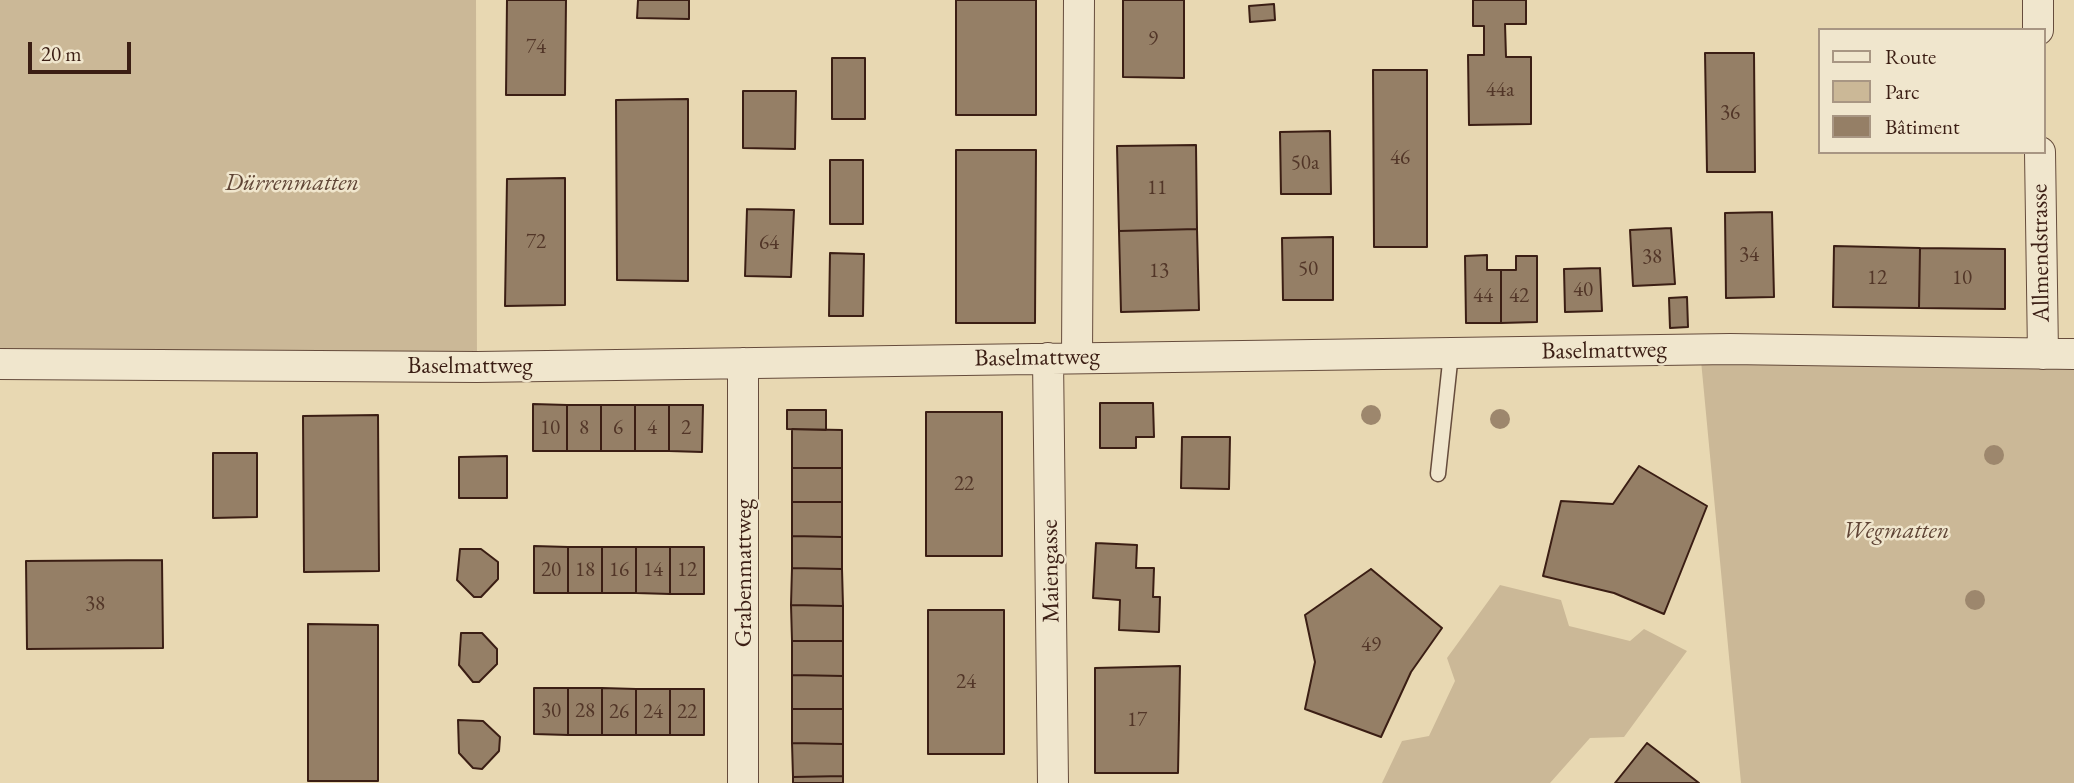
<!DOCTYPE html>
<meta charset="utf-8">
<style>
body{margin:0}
#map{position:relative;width:2074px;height:783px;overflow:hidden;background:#e8d8b2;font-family:"EB Garamond",serif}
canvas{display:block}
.legend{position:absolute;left:1818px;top:28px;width:228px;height:126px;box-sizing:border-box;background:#f0e6cd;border:2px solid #a89683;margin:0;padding:9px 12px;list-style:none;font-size:21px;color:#3b1e14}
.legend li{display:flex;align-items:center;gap:14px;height:35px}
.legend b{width:35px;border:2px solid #a89683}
.scale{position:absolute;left:28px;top:42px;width:103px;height:32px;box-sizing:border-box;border:4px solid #3b1e14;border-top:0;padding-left:9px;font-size:21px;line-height:24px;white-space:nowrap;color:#3b1e14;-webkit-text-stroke:5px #f0e6cd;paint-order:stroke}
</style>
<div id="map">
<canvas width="2074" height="783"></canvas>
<ul class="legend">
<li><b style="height:9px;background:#f0e6cd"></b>Route</li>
<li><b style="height:19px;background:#cbb897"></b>Parc</li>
<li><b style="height:19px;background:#957f66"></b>Bâtiment</li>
</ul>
<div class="scale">20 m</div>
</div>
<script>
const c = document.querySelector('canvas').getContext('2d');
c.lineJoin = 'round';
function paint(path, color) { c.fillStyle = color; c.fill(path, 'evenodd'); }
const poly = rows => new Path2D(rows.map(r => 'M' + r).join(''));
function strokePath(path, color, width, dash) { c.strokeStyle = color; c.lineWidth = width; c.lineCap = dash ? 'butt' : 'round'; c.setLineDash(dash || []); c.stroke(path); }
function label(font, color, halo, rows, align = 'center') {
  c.font = font + ' "EB Garamond",serif'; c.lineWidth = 5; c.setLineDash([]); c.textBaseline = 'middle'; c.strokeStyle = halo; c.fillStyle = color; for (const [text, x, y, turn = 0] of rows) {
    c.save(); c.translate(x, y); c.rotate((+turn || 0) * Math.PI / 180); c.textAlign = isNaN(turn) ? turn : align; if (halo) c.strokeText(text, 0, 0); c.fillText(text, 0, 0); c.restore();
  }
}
paint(poly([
 [0,0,476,0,477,367,0,364],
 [1700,350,2074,354,2074,783,1741,783],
 [1500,585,1561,600,1569,626,1630,641,1644,629,1687,651,1624,737,1590,738,1550,783,1382,783,1402,741,1429,736,1455,681,1447,658]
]), '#cbb897');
const building = poly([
 [507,0,566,0,565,95,506,95,507,0],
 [638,0,689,0,689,19,637,18,638,0],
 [956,0,1036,0,1036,115,956,115,956,0],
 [1123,0,1184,0,1184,78,1123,77,1123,0],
 [1473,0,1526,0,1526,24,1505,24,1506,57,1531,57,1531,124,1469,125,1468,55,1484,55,1484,26,1473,26,1473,0],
 [1274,4,1275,20,1250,22,1249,6,1274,4],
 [1705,53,1754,53,1755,172,1707,172,1705,53],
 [832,58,865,58,865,119,832,119,832,58],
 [1373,70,1427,70,1427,247,1374,247,1373,70],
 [743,91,796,91,795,149,743,148,743,91],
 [688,99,688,281,617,280,616,100,688,99],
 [1330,131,1331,194,1281,194,1280,132,1330,131],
 [1196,145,1197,229,1119,231,1117,146,1196,145],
 [956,150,1036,150,1035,323,956,323,956,150],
 [830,160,863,160,863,224,830,224,830,160],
 [565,178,565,305,505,306,507,179,565,178],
 [747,209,794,210,791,277,745,276,747,209],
 [1772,212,1774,297,1726,298,1725,213,1772,212],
 [1671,228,1675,284,1633,286,1630,230,1671,228],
 [1197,229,1199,310,1121,312,1119,231,1197,229],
 [1333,237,1333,300,1283,300,1282,238,1333,237],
 [1834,246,1920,248,1919,308,1833,307,1834,246],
 [1920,248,2005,249,2005,309,1919,308,1920,248],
 [830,253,864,254,863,316,829,316,830,253],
 [1487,255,1487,270,1501,270,1501,323,1466,323,1465,256,1487,255],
 [1516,256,1537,256,1537,322,1501,323,1501,270,1516,270,1516,256],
 [1600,268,1602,311,1565,312,1564,269,1600,268],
 [1687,297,1688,327,1670,328,1669,298,1687,297],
 [1100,403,1153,403,1154,437,1136,437,1136,448,1100,448,1100,403],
 [533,404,567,405,567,451,533,451,533,404],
 [567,405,601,405,601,451,567,451,567,405],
 [601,405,635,405,635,451,601,451,601,405],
 [635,405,669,405,669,451,635,451,635,405],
 [669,405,703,405,702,452,669,451,669,405],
 [787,410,826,410,826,430,787,429,787,410],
 [926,412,1002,412,1002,556,926,556,926,412],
 [378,415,379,571,304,572,303,416,378,415],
 [792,429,842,430,842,468,792,468,792,429],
 [1182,437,1230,437,1229,489,1181,488,1182,437],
 [213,453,257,453,257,517,213,518,213,453],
 [507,456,507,498,459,498,459,457,507,456],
 [1639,466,1707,506,1664,614,1614,593,1543,576,1561,501,1613,504,1639,466],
 [792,468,842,468,842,502,792,502,792,468],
 [792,502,842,502,842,537,792,536,792,502],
 [792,536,842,537,842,569,792,568,792,536],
 [1096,543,1137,545,1136,568,1154,568,1153,597,1160,597,1159,632,1119,630,1120,600,1093,598,1096,543],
 [534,546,568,547,568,593,534,593,534,546],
 [568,547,602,547,602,593,568,593,568,547],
 [602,547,636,547,636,593,602,593,602,547],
 [636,547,670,547,670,594,636,593,636,547],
 [670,547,704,547,704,594,670,594,670,547],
 [460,549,481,549,498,562,498,579,481,597,474,597,457,580,460,549],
 [162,560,163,648,27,649,26,561,162,560],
 [792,568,842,569,843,606,791,605,792,568],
 [1371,569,1442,628,1411,672,1381,737,1305,709,1315,662,1305,615,1371,569],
 [791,605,843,606,843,641,792,641,791,605],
 [928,610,1004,610,1004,754,928,754,928,610],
 [308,624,378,625,378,781,308,781,308,624],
 [461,633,482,633,497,649,497,664,479,682,473,682,459,665,461,633],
 [792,641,843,641,843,676,792,675,792,641],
 [1180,666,1178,773,1095,773,1095,668,1180,666],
 [792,675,843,676,843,709,792,709,792,675],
 [534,688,568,688,568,735,534,734,534,688],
 [568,688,602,688,602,735,568,735,568,688],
 [602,688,636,689,636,735,602,735,602,688],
 [636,689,670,689,670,735,636,735,636,689],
 [670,689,704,689,704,735,670,735,670,689],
 [792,709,843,709,843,744,792,743,792,709],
 [458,720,483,721,500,737,499,751,482,769,473,768,459,753,458,720],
 [792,743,843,744,843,776,793,777,792,743],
 [1647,743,1699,783,1615,783,1647,743],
 [843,776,843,783,793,783,793,777,843,776]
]);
paint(building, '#957f66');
strokePath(building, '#3b1e14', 2);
const lane = poly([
 [1438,474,1451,353]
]);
const street = poly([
 [2038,0,2038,30],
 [2040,152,2043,354],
 [1048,358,1053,783],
 [1077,358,1079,0],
 [0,364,477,367,1730,349,2074,354],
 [743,783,743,363]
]);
strokePath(lane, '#664c3c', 17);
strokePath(street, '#664c3c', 32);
strokePath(lane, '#f0e6cd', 14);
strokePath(street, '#f0e6cd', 30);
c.fillStyle = '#9d876d';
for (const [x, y] of [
 [1371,415],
 [1500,419],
 [1994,455],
 [1975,600]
]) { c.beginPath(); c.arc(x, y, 10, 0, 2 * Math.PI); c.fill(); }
label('21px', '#523628', null, [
 ["9",1153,39],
 ["74",536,47],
 ["44a",1500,90],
 ["36",1730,113],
 ["46",1400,158],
 ["50a",1305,163],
 ["11",1157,188],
 ["72",536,242],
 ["64",769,243],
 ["34",1749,255],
 ["38",1652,257],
 ["50",1308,269],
 ["13",1159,271],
 ["12",1877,278],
 ["10",1962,278],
 ["40",1583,290],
 ["44",1483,296],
 ["42",1519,296],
 ["10",550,428],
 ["8",584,428],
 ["6",618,428],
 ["4",652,428],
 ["2",686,428],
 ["22",964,484],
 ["20",551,570],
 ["18",585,570],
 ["16",619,570],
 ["14",653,570],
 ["12",687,570],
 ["38",95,604],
 ["49",1371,645],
 ["24",966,682],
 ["30",551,711],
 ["28",585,711],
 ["26",619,712],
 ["24",653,712],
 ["22",687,712],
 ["17",1137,720]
]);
label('italic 24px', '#5f4435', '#f0e6cd', [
 ["Dürrenmatten",292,183],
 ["Wegmatten",1896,531]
]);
label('24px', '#3b1e14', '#f0e6cd', [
 ["Allmendstrasse",2041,253,-91],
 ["Baselmattweg",1604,351,-1],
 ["Baselmattweg",1037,358,-1],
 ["Baselmattweg",470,366],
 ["Maiengasse",1051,571,-91],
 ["Grabenmattweg",744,573,-90]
]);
</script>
